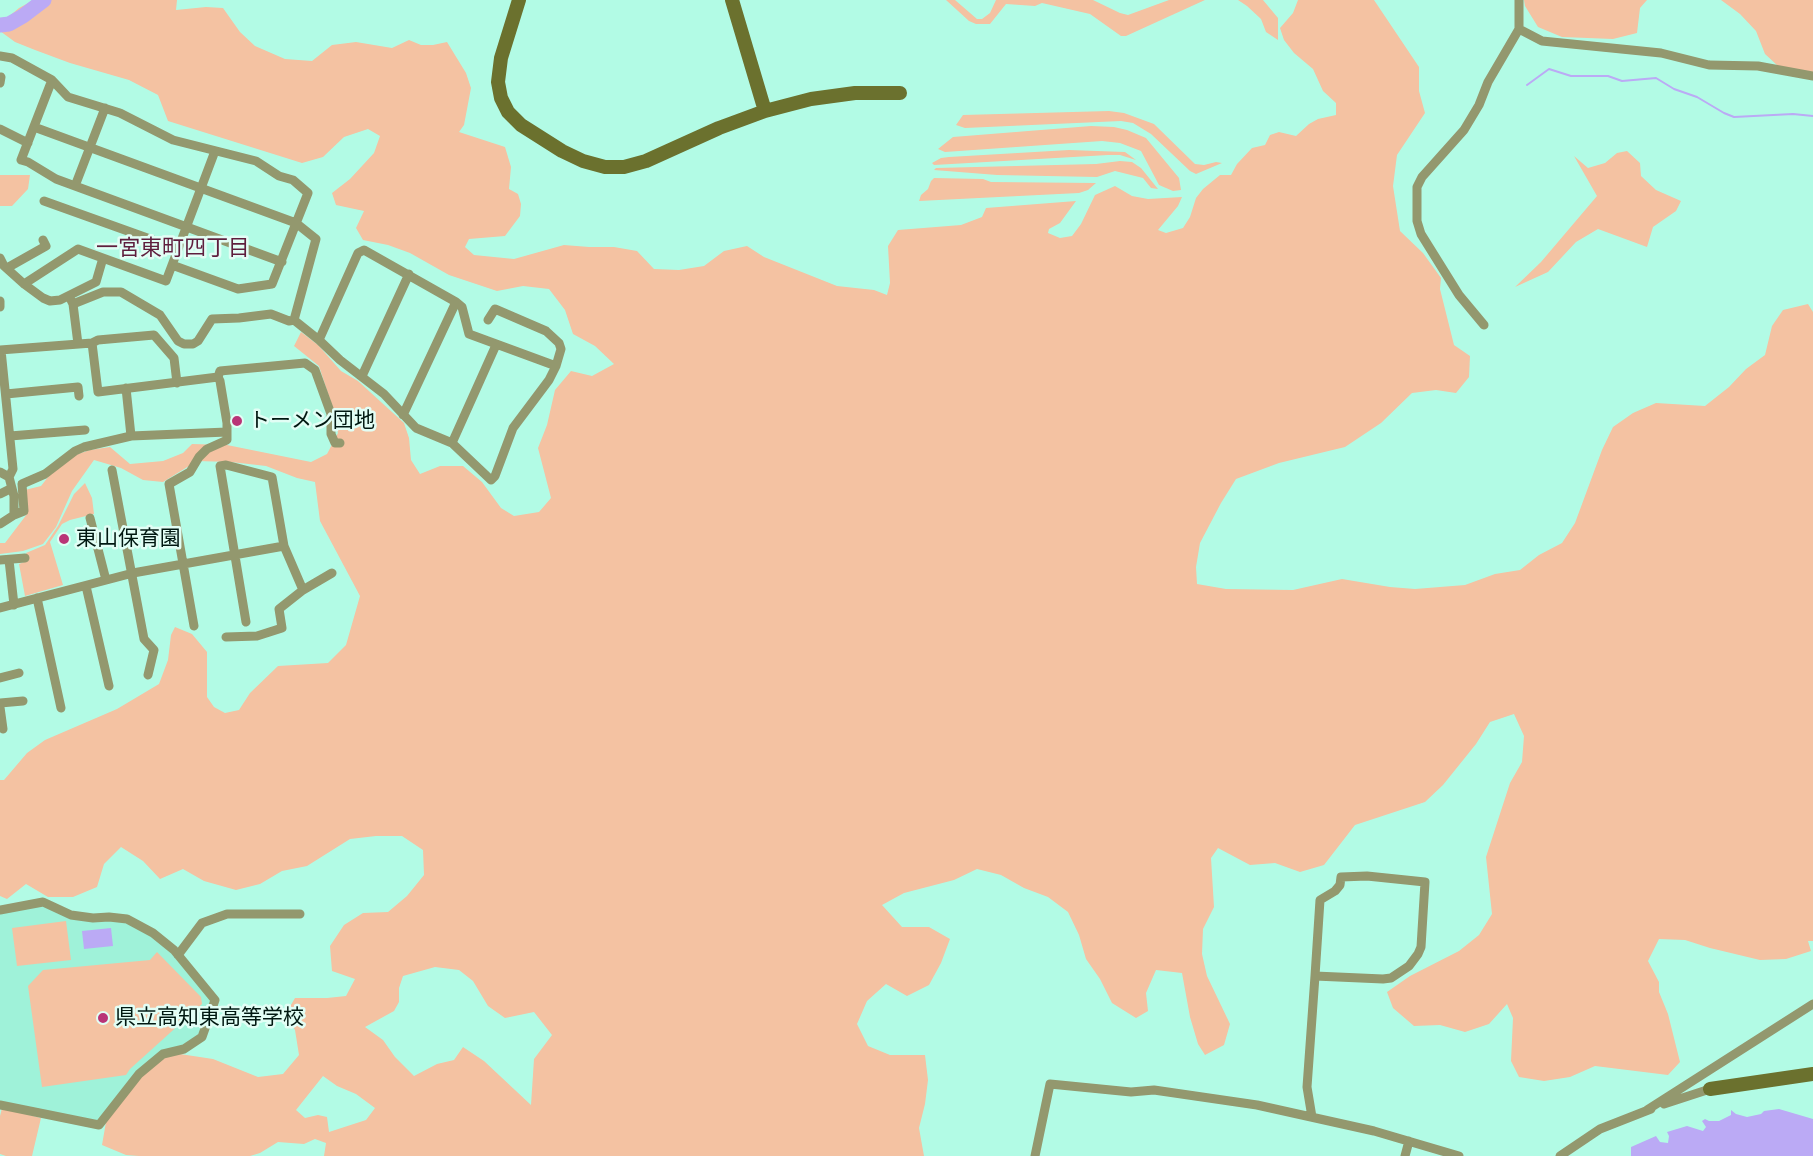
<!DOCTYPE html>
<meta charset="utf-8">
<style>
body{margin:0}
canvas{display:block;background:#b2fbe5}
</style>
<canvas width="1813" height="1156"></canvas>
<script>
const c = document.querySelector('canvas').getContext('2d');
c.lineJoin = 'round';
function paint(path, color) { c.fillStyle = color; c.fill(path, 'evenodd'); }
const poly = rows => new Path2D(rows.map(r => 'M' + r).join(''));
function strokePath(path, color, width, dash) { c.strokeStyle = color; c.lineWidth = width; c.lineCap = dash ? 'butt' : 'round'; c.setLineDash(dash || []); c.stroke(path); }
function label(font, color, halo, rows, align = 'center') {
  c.font = font + ' Montserrat,"Noto Sans JP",sans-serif'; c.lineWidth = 5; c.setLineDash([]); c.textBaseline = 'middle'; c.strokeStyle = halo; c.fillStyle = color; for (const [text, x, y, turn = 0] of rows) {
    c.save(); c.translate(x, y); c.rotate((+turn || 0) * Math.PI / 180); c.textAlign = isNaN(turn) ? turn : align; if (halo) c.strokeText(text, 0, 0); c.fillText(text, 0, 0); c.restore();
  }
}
paint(poly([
 [43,905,109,920,127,922,145,931,171,951,212,1002,200,1035,96,1124,0,1102,0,913]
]), '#9ff2d9');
paint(poly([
 [34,0,177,0,176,10,206,7,223,8,240,32,255,46,285,59,312,61,332,45,356,42,392,48,409,40,421,45,433,45,447,42,466,73,471,88,464,125,459,132,505,147,511,167,509,189,518,194,521,204,520,216,505,236,469,239,465,247,474,255,514,259,564,245,589,247,614,247,637,251,654,269,679,270,704,266,724,251,747,246,764,257,837,286,874,290,887,295,890,283,888,246,898,230,961,225,982,217,986,208,1076,201,1060,223,1049,229,1048,233,1060,238,1072,236,1081,224,1095,195,1115,186,1132,196,1148,199,1182,197,1178,206,1158,230,1166,233,1183,228,1190,217,1196,198,1203,189,1220,175,1231,175,1237,164,1252,148,1265,145,1270,135,1279,132,1296,136,1309,124,1318,119,1336,115,1336,103,1323,91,1313,69,1294,53,1284,40,1280,28,1293,13,1298,0,1374,0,1419,67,1419,91,1425,113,1397,155,1393,186,1400,231,1423,253,1441,278,1440,289,1454,345,1470,356,1469,377,1456,393,1436,390,1412,393,1381,423,1345,447,1279,463,1236,479,1221,503,1200,543,1196,567,1197,584,1226,589,1293,590,1342,579,1390,587,1415,589,1465,585,1495,574,1520,570,1539,555,1562,543,1575,523,1602,450,1613,427,1633,413,1656,403,1705,406,1729,387,1746,369,1765,355,1772,326,1783,310,1808,304,1813,312,1813,941,1808,941,1811,951,1786,959,1760,960,1710,948,1685,940,1659,939,1648,961,1659,982,1659,992,1668,1014,1680,1062,1668,1075,1595,1066,1570,1077,1544,1081,1519,1077,1511,1061,1513,1018,1507,1004,1489,1024,1465,1032,1440,1025,1414,1026,1393,1008,1387,992,1410,976,1459,951,1479,935,1492,914,1486,857,1510,783,1522,762,1524,736,1514,714,1490,722,1476,744,1443,785,1425,802,1355,825,1324,865,1300,872,1275,863,1250,865,1218,848,1211,858,1214,907,1203,929,1202,954,1207,976,1230,1024,1224,1045,1205,1055,1198,1044,1190,1017,1182,973,1156,970,1146,993,1148,1011,1136,1018,1112,1003,1100,979,1086,959,1079,935,1068,912,1048,897,1024,888,1001,875,977,869,954,880,904,893,882,905,902,927,929,927,950,939,941,963,929,985,907,996,886,984,867,1001,857,1024,868,1046,890,1055,925,1055,928,1080,925,1104,919,1128,924,1156,324,1156,326,1143,315,1139,304,1144,278,1142,260,1153,250,1156,139,1156,126,1155,102,1145,106,1122,139,1078,164,1057,180,1054,213,1059,258,1077,283,1074,299,1055,295,1030,285,1015,295,998,327,998,346,996,355,979,332,971,330,946,344,925,363,913,388,912,407,896,424,875,423,850,402,836,376,836,350,839,307,866,282,871,260,884,236,890,204,881,183,869,160,879,143,861,121,847,104,864,97,887,73,897,48,897,26,884,7,899,0,896,0,780,4,780,27,753,45,740,117,709,159,684,168,660,171,635,175,627,192,634,207,652,207,697,214,707,225,713,239,710,250,693,278,666,328,663,346,645,360,596,320,521,315,482,297,478,266,466,231,462,197,461,163,482,143,480,121,468,94,460,72,491,56,527,43,544,23,551,0,554,0,543,5,543,27,514,25,490,41,486,52,472,69,457,90,450,110,447,130,464,163,461,183,453,192,444,227,445,311,462,327,454,338,433,333,409,319,366,294,346,301,332,318,345,341,371,358,381,404,423,409,438,411,460,420,474,440,466,463,466,482,482,501,508,514,516,539,512,551,498,538,448,547,425,555,390,571,371,592,376,614,364,595,346,573,334,565,310,549,289,523,286,497,291,449,275,410,253,388,245,363,240,356,228,364,211,336,205,332,193,350,179,374,153,380,136,368,129,344,137,323,157,302,163,168,121,158,95,129,80,70,63,35,50,15,42,0,31,0,24,19,8],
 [435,967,459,970,473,981,488,1006,505,1018,534,1012,552,1035,534,1059,531,1105,484,1061,463,1047,454,1060,437,1064,414,1076,395,1057,383,1040,365,1027,394,1011,399,1002,399,988,403,976],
 [323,1076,337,1086,356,1094,375,1108,366,1120,329,1132,327,1117,318,1115,305,1118,296,1110],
 [946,0,955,0,977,19,982,19,990,13,996,0,1093,0,1120,13,1128,15,1169,0,1205,0,1126,36,1121,36,1090,14,1042,3,1035,6,1006,4,990,24,976,24,969,21],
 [1238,0,1263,0,1278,18,1278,40,1266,32,1261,19,1247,6],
 [1524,0,1647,0,1640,8,1637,33,1613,39,1562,37,1538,27,1525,6],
 [1721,0,1813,0,1813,79,1778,66,1765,54,1756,31,1740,14],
 [1109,111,1124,113,1154,124,1195,164,1204,165,1216,162,1222,163,1196,174,1190,171,1151,134,1133,123,1121,121,965,128,956,125,963,115],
 [1091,126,1114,127,1127,130,1146,138,1179,178,1181,190,1173,191,1159,185,1141,151,1120,143,1102,141,945,152,938,149,953,137],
 [1069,150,1125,152,1136,160,1120,155,1108,155,934,165,932,163,941,158,949,157],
 [1627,151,1640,163,1641,176,1656,190,1681,201,1676,211,1653,227,1647,247,1598,229,1576,242,1548,272,1515,287,1541,262,1597,196,1574,156,1588,168,1605,163,1617,153],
 [1120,161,1132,162,1141,168,1158,189,1151,188,1143,178,1115,171,1097,177,997,175,934,170,936,168,1096,164],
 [0,175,30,175,28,189,12,206,0,206],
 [934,178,983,179,991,182,1096,183,1088,190,1079,193,919,201,921,195,928,189,931,181],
 [85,483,92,498,94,514,70,520,62,524,50,542,63,585,25,596,19,564,29,560,26,553,45,545,58,526,74,494],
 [66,921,71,960,17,966,12,928],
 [157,952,201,997,202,1004,130,1069,126,1075,42,1087,28,986,43,970,150,960],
 [2,1108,41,1118,32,1156,6,1156,0,1154,0,1116]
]), '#f4c2a2');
paint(poly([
 [111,928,113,946,84,949,82,931],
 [1779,1109,1813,1119,1813,1156,1631,1156,1631,1147,1656,1136,1660,1142,1668,1143,1669,1136,1667,1132,1687,1126,1703,1131,1706,1127,1702,1121,1705,1119,1709,1121,1719,1121,1731,1115,1731,1110,1736,1114,1747,1117,1761,1114,1764,1111]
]), '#bbaaf5');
strokePath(poly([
 [1527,85,1549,69,1571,76,1608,76,1622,81,1656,78,1674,89,1697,97,1724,113,1734,117,1793,114,1813,116]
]), '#bbaaf5', 2);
strokePath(poly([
 [0,25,9,24,23,16,44,0]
]), '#bbaaf5', 15);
strokePath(poly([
 [1519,29,1542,41,1661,53,1709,65,1758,66,1813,76],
 [0,56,12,58,52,80,68,97,120,113,173,140,256,161,279,176,293,180,308,193,272,284,238,289,172,265],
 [52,80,21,160,28,162,56,179,282,262],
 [0,83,1,77],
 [34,127,296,223,316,239,294,320],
 [0,129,28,143],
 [75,186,105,108],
 [44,201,178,249],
 [0,258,4,266,24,284,43,298,50,301,60,300,96,282,103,258],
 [7,268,46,246,43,240],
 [24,284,78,249,166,281,215,151],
 [71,300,73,304,78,344],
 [0,301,0,307],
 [73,304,103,292,121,292,160,315,178,341,184,344,193,344,198,341,212,319,239,318,271,314,289,321,294,320,319,340,340,360,384,394,416,428,452,443,491,480,495,476,513,428,549,380,556,366,561,349,559,343,546,331,495,309,488,320],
 [1484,325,1459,295,1421,234,1417,221,1417,187,1422,177,1464,130,1479,105,1488,82,1519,29,1519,0],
 [319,340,358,253,364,250,456,302,462,307,469,334,556,366],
 [92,343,98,340,154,335,174,358,177,383],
 [0,350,92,343,98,392,218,377,220,371,305,363,315,370,331,414,331,434,335,443,340,443],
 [1,350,13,469,9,477],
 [362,376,409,274],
 [126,388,131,436,227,432],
 [6,394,78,387,79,396],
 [403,415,456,302],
 [10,436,85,430],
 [452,443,496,345],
 [112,470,144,639,154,650,148,675],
 [0,472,9,477,14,496,14,515,0,524],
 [0,494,12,488],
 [14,515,24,511,22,484,45,474,75,451,84,447,131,436],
 [90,518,106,580],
 [0,560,25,558],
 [9,560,14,605],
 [86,586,109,686],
 [37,598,61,708],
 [0,608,133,573,284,546],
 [246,622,220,466,226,465,272,477,284,546,303,590],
 [194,626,169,484,190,472,199,457,207,449,227,440,227,423,220,381,218,377],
 [226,637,257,636,282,628,279,609,303,590,332,573],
 [0,678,19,673],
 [0,703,23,701],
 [0,707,3,729],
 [1367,876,1425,882,1421,947,1418,954,1409,966,1391,978,1383,979,1315,976,1320,900,1335,891,1340,885,1341,877,1367,876],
 [0,910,43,902,71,915,93,918,109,917,127,919,153,933,174,950,215,1000,202,1037,184,1049,163,1054,139,1074,99,1125,0,1105],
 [178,955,202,923,227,914,300,914],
 [1664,1104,1710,1089],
 [1647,1110,1813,1004],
 [1312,1117,1307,1087,1315,976],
 [1035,1156,1050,1084,1131,1092,1154,1090,1257,1105,1374,1131,1459,1156],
 [1405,1156,1409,1141],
 [1560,1156,1600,1129,1651,1109]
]), '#93986e', 9);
strokePath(poly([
 [519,0,501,58,498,82,501,98,508,112,521,125,562,151,583,161,605,167,624,167,646,161,719,128,765,111,811,99,855,93,900,93],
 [732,0,765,111],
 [1710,1089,1813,1074]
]), '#6b712e', 14);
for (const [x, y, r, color] of [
 [237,421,6,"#b93477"],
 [64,539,6,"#b93477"],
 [103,1018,6,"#b93477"]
]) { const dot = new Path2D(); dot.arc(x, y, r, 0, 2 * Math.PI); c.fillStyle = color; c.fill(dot); strokePath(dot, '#e2fef5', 2); }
label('21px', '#001811', '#e2fef5', [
 ["トーメン団地",249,421],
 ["東山保育園",76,539],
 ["県立高知東高等学校",115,1018]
], 'left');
label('22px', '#5e1e3d', '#e2fef5', [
 ["一宮東町四丁目",173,249]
]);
</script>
